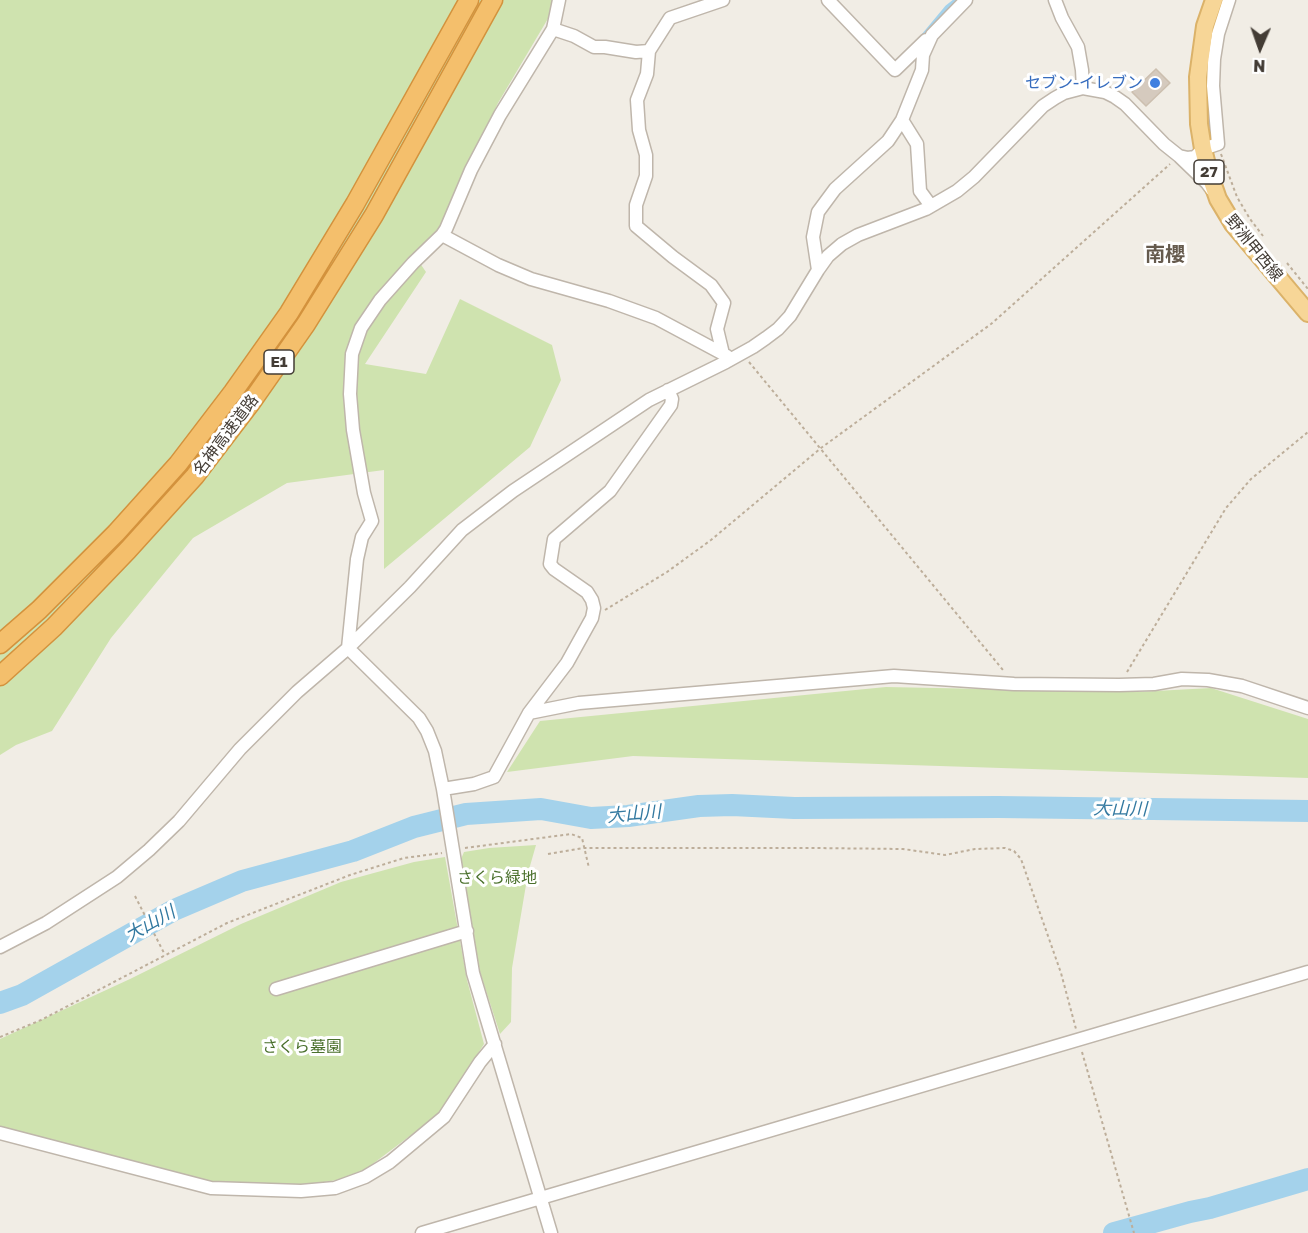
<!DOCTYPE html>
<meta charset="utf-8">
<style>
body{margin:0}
#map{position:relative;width:1308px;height:1233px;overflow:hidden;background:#f1ede5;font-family:"Golos Text",sans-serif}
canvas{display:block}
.north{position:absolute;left:1230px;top:18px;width:60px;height:60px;-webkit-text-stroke:4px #fff;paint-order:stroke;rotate:182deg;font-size:16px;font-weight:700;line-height:24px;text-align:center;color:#433c35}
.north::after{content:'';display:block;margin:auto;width:21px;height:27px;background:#433c35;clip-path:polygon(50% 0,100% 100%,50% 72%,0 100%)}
</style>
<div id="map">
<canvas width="1308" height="1233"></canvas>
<div class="north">N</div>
</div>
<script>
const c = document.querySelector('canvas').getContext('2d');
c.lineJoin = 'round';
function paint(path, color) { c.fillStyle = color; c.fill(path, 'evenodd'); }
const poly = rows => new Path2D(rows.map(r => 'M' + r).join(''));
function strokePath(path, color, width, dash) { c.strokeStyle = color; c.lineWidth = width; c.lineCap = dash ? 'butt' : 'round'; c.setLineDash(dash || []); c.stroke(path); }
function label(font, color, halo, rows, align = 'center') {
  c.font = font + ' "Golos Text","Noto Sans JP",sans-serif'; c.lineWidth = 6; c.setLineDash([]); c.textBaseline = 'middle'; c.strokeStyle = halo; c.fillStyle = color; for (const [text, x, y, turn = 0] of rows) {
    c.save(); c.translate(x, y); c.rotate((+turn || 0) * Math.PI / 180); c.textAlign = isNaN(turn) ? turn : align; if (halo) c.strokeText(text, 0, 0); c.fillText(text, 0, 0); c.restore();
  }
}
paint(poly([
 [0,0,559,0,498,103,440,228,415,256,426,272,365,364,426,374,460,299,552,345,561,380,530,447,384,569,384,470,287,483,193,538,111,638,52,731,16,745,0,755],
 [886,687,1137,692,1211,688,1308,719,1308,778,633,756,507,772,540,721],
 [536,845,528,873,512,968,511,1022,500,1034,480,972,461,859,464,852,489,848],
 [445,857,467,980,484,1044,439,1114,366,1169,337,1180,306,1185,213,1182,0,1128,0,1039,130,979,241,924,341,882,414,862]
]), '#cfe3af');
strokePath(poly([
 [922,37,947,7,956,0]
]), '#a4d2eb', 4);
strokePath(poly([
 [0,1003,22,995,174,910,242,881,353,851,414,827,466,814,541,809,591,818,628,816,699,806,732,805,794,808,998,807,1308,811],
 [1114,1233,1190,1212,1210,1208,1308,1179]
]), '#a4d2eb', 22);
const building = poly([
 [1156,69,1170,83,1146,106,1132,92,1156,69]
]);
paint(building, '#d5cabe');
strokePath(building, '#ccbfaf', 1.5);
const minor = poly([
 [723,0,670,18,649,51,647,74,637,100,639,130,646,155,646,176,636,205,636,226,673,257,711,285,724,303,717,329,723,354],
 [828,0,895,70,926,40],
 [1055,0,1062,18,1078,47,1082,70,1083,88],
 [553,29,574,36,594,47,605,47,636,52,649,51],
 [902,120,917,144,920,191,931,206],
 [1180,157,1207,183,1212,190],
 [442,235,498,265,531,279,609,301,656,318,727,356],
 [818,270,813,237,818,212,835,189,888,141,902,120,922,70,923,55,932,35,966,0],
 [529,713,579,703,894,676,1014,684,1119,685,1154,684,1182,679,1208,680,1242,686,1308,708],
 [443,789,474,784,494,777,529,713,567,663,592,618,594,608,592,600,587,592,554,569,550,564,554,539,610,491,671,405,672,399,668,390],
 [0,947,46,923,117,877,149,850,179,821,240,749,297,692,348,648,410,587,462,530,513,491,649,400,726,362,753,347,766,338,778,329,790,316,818,270,828,256,842,244,858,235,926,209,957,191,974,177,1043,106,1055,98,1064,93,1083,88,1105,92,1115,97,1125,104,1164,144,1179,156,1188,158,1195,157,1203,149,1218,144,1213,86,1214,59,1218,34,1229,0],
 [276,989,467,931],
 [0,1133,211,1188,301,1191,335,1188,365,1177,390,1162,444,1117,480,1062,495,1044],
 [422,1233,1308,972],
 [551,1233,473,973,443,789,435,751,427,731,419,718,348,648,357,559,362,537,372,521,364,493,353,430,350,394,352,354,361,328,380,300,413,263,442,235,446,229,471,170,500,115,553,29,559,0]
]);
const major = poly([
 [1214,0,1205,26,1198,77,1199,124,1203,149,1209,173,1218,199,1233,224,1308,313]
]);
const highway = poly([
 [0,644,39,610,116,533,178,464,233,392,289,313,355,204,469,0],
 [0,676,54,627,128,550,195,476,250,404,306,324,374,215,493,0]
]);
strokePath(minor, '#bfb6ab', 15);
strokePath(major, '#dbb269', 20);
strokePath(highway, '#d3923d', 21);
strokePath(poly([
 [1221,154,1237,197,1250,219,1263,236],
 [1287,263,1308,289],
 [749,362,1003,670],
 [605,610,667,572,711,540,821,448,991,324,1170,164],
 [1127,672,1226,508,1251,479,1308,432],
 [465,848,571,834,582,838,589,868],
 [548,854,583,848,814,848,903,849,945,855,975,849,1005,848,1014,851,1021,859,1061,973,1076,1029],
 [135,896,165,955],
 [0,1037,41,1020,227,923,350,875,404,858,442,853],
 [1082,1052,1134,1233]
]), '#bdae9a', 2, [3, 3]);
strokePath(minor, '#fff', 12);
strokePath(major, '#f7d697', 16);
strokePath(highway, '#f4bf6c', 18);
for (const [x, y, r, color] of [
 [1155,83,6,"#3f7fe0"]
]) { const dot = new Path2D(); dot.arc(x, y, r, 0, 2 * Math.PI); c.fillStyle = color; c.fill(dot); strokePath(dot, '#fff', 2); }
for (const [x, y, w] of [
 [1209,172,30],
 [279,362,30]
]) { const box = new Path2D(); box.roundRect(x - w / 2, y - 12, w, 24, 4.5); c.fillStyle = '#fff'; c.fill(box); strokePath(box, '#433c35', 1.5); }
label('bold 15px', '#433c35', null, [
 ["27",1209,172],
 ["E1",279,362]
]);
label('16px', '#366cbe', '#fff', [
 ["セブン-イレブン",1143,83]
], 'right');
label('16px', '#433c35', '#fff', [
 ["野洲甲西線",1254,248,51],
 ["名神高速道路",226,435,-53]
]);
label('16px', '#4a702c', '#fff', [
 ["さくら緑地",497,878],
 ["さくら墓園",302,1047]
]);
label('italic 18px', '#3379a0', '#fff', [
 ["大山川",1120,809,1],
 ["大山川",634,814,-5],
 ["大山川",150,924,-29]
]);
label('bold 20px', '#655a4d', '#fff', [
 ["南櫻",1165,255]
]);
</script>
